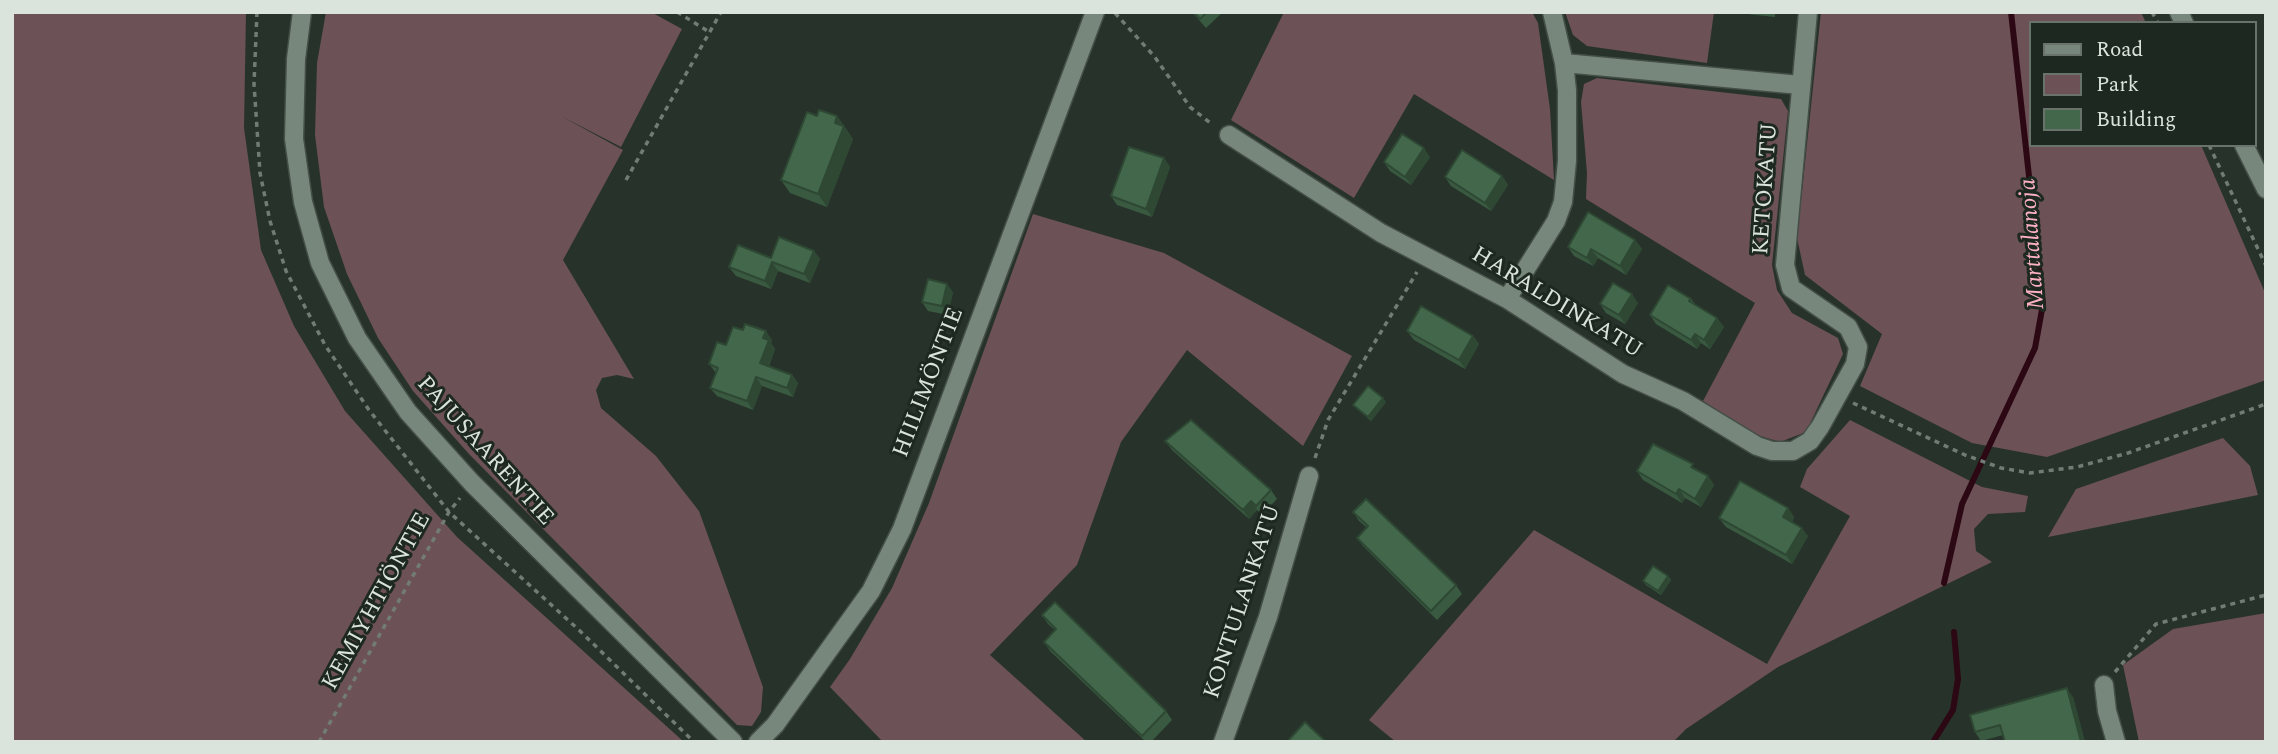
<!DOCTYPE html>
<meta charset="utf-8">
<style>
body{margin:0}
#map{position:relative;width:2278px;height:754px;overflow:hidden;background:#27332a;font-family:Spectral,serif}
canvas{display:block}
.frame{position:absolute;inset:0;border:14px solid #dbe3dd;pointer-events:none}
.legend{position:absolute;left:2029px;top:21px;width:228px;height:126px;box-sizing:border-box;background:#1d2920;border:2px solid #69736c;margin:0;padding:9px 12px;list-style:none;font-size:21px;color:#dbe3dd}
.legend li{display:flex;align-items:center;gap:14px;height:35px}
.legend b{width:35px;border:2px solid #69736c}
</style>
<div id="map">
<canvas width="2278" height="754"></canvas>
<div class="frame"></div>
<ul class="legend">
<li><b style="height:9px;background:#78877b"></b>Road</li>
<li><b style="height:19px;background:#6c5157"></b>Park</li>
<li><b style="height:19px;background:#42674b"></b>Building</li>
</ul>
</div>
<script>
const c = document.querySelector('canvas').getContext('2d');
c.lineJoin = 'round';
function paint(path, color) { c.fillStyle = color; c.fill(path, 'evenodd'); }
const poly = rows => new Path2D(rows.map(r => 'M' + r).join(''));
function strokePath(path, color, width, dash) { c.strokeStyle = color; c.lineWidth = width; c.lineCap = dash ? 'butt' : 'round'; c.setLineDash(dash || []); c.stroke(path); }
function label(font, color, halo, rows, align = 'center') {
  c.font = font + ' Spectral,serif'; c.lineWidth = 6; c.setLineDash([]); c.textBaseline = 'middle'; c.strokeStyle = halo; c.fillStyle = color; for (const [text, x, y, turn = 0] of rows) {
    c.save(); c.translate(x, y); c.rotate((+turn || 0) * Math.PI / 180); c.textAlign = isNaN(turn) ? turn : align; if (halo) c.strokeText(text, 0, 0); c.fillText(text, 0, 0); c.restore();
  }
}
paint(poly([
 [12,12,246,12,244,128,261,250,294,326,345,411,457,537,684,742,12,742],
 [326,12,651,12,682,29,621,147,561,116,623,150,563,260,634,379,617,375,602,378,596,390,601,408,656,456,699,511,763,687,761,712,752,726,737,725,469,454,413,391,378,338,347,274,324,207,315,135,317,63],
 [1284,12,1532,12,1538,23,1550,109,1554,180,1414,94,1354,198,1231,120],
 [1565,12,1714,12,1707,63,1587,46,1573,35],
 [1821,12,2141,12,2146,23,2031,23,2031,145,2201,145,2266,295,2266,380,2047,457,1972,443,1860,386,1882,334,1805,275,1797,238],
 [1597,78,1781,99,1788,111,1772,265,1777,290,1792,313,1838,338,1843,354,1806,432,1780,442,1754,434,1703,401,1755,303,1586,199,1587,173,1581,102,1584,84],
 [1033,214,1164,253,1352,356,1303,446,1187,350,1121,442,1077,565,990,655,1087,742,883,742,830,687,850,659,892,588,929,503],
 [1850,420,1982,487,2028,496,2025,512,1988,514,1974,529,1976,551,1992,562,1778,667,1686,729,1673,742,1396,742,1369,720,1534,530,1767,664,1850,516,1800,487,1807,469],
 [2223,438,2250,466,2258,495,2048,537,2076,489],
 [2266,613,2266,742,2139,742,2123,665,2173,629]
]), '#6c5157');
strokePath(poly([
 [1944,583,1962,504,2035,348,2043,304,2011,12],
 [1933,742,1953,710,1958,679,1954,632]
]), '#2c0714', 6);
const street = poly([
 [302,12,296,59,294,139,303,202,320,263,357,338,408,412,472,483,733,742],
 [1564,63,1800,85],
 [1229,135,1381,233,1507,299,1623,374,1683,401,1757,446,1772,451,1793,451,1810,441,1820,427,1855,364,1858,347,1848,327,1791,288,1785,265,1808,12],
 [1507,299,1556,221,1563,202,1567,161,1567,90,1564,63,1552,12],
 [2104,685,2107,711,2116,742],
 [758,742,775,725,871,591,902,529,1095,12],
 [1223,742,1268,617,1309,476]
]);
const secondary = poly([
 [2179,12,2184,23],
 [2244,145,2266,189]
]);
strokePath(street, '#444f47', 21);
strokePath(secondary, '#444f47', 21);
strokePath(poly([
 [257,12,254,84,260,173,270,221,286,271,325,345,369,410,449,512,579,630,694,742],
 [677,12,711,33],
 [2152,12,2158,23],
 [1115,13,1154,56,1190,107,1213,125],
 [2209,145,2266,266],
 [626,180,721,12],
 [1853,403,1965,455,2001,468,2030,473,2077,467,2128,453,2266,404],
 [1315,458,1328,420,1417,272],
 [2115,672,2156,624,2266,595],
 [319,742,449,512,460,498]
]), '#727c74', 3.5, [5, 5]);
strokePath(street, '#78877b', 18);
strokePath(secondary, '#78877b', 18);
paint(poly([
 [1192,12,1223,12,1206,28],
 [1746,12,1775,12,1775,17,1747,14],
 [817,116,837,116,853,139,827,207,790,193,781,180],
 [1430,157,1411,185,1390,171,1384,162],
 [1164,158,1170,167,1152,217,1117,205,1111,196],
 [1502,176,1508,185,1491,211,1451,186,1445,177],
 [1635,240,1642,249,1626,275,1598,258,1593,266,1574,256,1568,247],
 [814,251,820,259,810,283,778,271,771,289,736,276,729,267],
 [953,292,948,315,928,311,922,302],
 [1691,299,1696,305,1717,318,1724,327,1710,349,1701,343,1697,349,1656,324,1650,315],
 [1638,303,1625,324,1606,313,1600,304],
 [743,330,772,340,771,343,775,349,769,366,792,375,798,383,793,397,762,386,753,410,717,396,710,388,716,373,709,364,726,345],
 [1407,331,1473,336,1479,344,1465,369,1414,340],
 [1386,402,1371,421,1357,409,1353,405],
 [1165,441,1271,490,1277,499,1262,515,1257,510,1249,519,1172,450],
 [1637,471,1698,471,1708,476,1714,485,1701,507,1685,498,1682,503,1643,480],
 [1788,508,1794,517,1792,522,1808,536,1792,564,1726,527,1719,518],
 [1353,512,1456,585,1462,594,1437,620,1363,546,1357,538,1366,527,1359,521],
 [1668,576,1671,580,1661,595,1646,585,1643,581],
 [1042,615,1166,711,1172,720,1151,742,1146,742,1050,651,1044,642,1055,630,1048,624],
 [2073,697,2085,742,2005,742,2003,735,1981,741,1975,732]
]), '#395940');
paint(poly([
 [837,116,853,139,827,207,818,194,835,123],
 [1424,148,1430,157,1411,185,1405,177],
 [1164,158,1170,167,1152,217,1146,209],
 [1502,176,1508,185,1491,211,1485,203],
 [1635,240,1642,249,1626,275,1620,266],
 [1591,249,1598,258,1593,266,1587,258],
 [814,251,820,259,810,283,804,274],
 [772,262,778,271,771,289,765,281],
 [947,284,953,292,948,315,942,306],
 [1632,294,1638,303,1625,324,1619,315],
 [1717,318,1724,327,1710,349,1704,340],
 [766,331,772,340,771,343,775,349,766,372,760,363,763,338],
 [1695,334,1701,343,1697,349,1691,340],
 [1473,336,1479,344,1465,369,1459,360],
 [792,375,798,383,793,397,787,388],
 [756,377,762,386,753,410,747,401],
 [1383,398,1386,402,1371,421,1368,417],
 [1708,476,1714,485,1701,507,1695,499],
 [1679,489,1685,498,1682,503,1676,494],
 [1251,501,1257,510,1249,519,1243,510],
 [1788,508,1794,517,1789,526,1783,517],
 [1802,528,1808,536,1792,564,1786,555],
 [1668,576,1671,580,1661,595,1658,591],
 [2067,688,2073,697,2085,742,2081,742]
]), '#2e4834');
const building = poly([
 [1194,12,1207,12,1200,19,1194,12],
 [819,110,837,116,835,123,844,126,818,194,781,180,807,112,817,116,819,110],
 [1402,134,1424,148,1405,177,1384,162,1402,134],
 [1129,147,1164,158,1146,209,1111,196,1129,147],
 [1462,150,1502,176,1485,203,1445,177,1462,150],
 [1588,212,1635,240,1620,266,1591,249,1587,258,1568,247,1588,212],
 [779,237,814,251,804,274,772,262,765,281,729,267,738,245,771,258,779,237],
 [928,279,947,284,942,306,922,302,928,279],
 [1613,283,1632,294,1619,315,1600,304,1613,283],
 [1668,285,1691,299,1689,301,1717,318,1704,340,1695,334,1691,340,1650,315,1668,285],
 [1421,306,1473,336,1459,360,1407,331,1421,306],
 [745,324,766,331,763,338,769,340,760,363,792,375,787,388,756,377,747,401,710,388,718,368,709,364,717,342,726,345,733,327,743,330,745,324],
 [1368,386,1383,398,1368,417,1353,405,1368,386],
 [1191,420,1271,490,1256,506,1251,501,1243,510,1165,441,1191,420],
 [1653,444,1693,464,1691,467,1708,476,1695,499,1679,489,1676,494,1637,471,1653,444],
 [1740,481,1788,508,1783,517,1802,528,1786,555,1719,518,1740,481],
 [1366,499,1456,585,1431,611,1357,538,1368,526,1353,512,1366,499],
 [1653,566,1668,576,1658,591,1643,581,1653,566],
 [1055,602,1166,711,1142,736,1044,642,1056,629,1042,615,1055,602],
 [2067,688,2081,742,2005,742,2000,725,1975,732,1970,715,2067,688],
 [1305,722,1326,742,1287,742,1305,722]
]);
paint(building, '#42674b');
strokePath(building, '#2e4834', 2);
label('23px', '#dbe3dd', '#1d2920', [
 ["KETOKATU",1767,189,-86],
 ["HARALDINKATU",1556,304,31],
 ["HIILIMÖNTIE",930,383,-69],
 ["PAJUSAARENTIE",484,452,48],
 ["KEMIYHTIÖNTIE",378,602,-61],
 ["KONTULANKATU",1244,602,-72]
]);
label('italic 24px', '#fdb1c3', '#1d2920', [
 ["Marttalanoja",2034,244,-94]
]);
</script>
